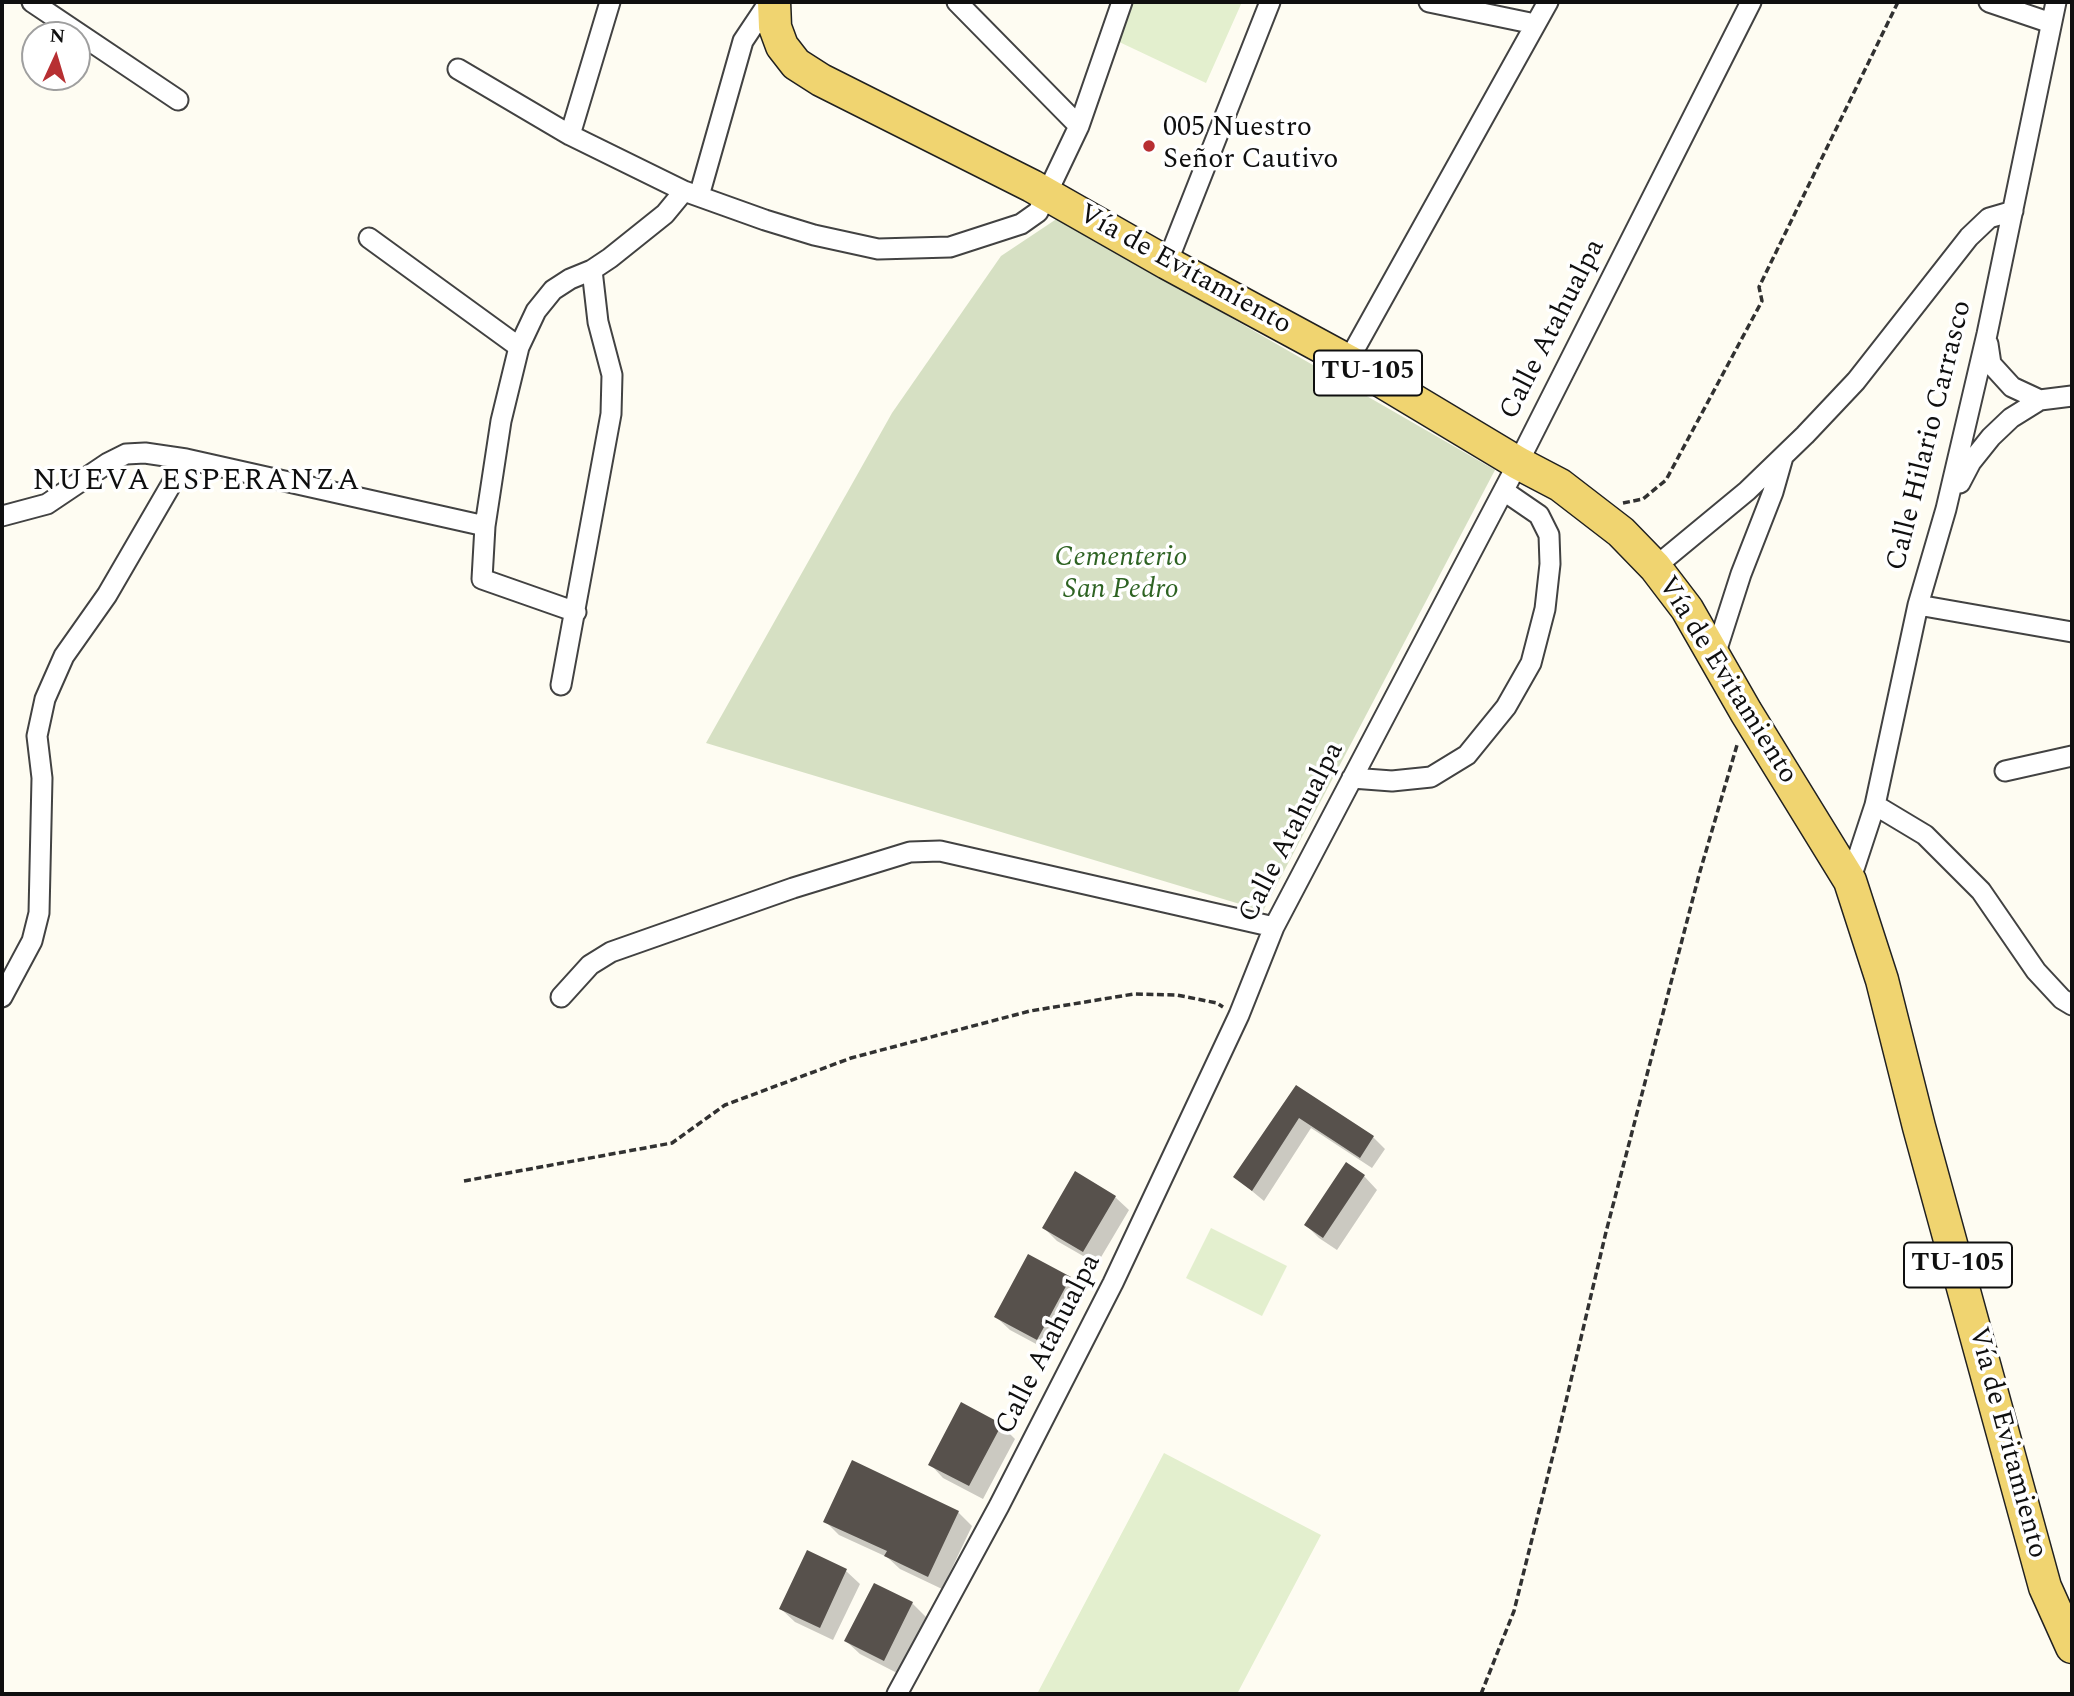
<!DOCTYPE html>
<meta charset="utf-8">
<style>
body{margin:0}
#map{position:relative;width:2074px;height:1696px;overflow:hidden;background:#fefcf2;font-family:Spectral,serif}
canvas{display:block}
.frame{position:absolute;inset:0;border:4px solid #0f0f0f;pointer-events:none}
.north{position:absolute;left:21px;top:21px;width:70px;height:70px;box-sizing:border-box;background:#fff;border:2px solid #9f9f9f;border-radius:50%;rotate:4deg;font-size:19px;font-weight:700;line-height:28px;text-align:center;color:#0f0f0f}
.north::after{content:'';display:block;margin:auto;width:24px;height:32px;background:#b72f32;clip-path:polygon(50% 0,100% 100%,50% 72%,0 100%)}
</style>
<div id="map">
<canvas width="2074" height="1696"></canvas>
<div class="frame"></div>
<div class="north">N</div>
</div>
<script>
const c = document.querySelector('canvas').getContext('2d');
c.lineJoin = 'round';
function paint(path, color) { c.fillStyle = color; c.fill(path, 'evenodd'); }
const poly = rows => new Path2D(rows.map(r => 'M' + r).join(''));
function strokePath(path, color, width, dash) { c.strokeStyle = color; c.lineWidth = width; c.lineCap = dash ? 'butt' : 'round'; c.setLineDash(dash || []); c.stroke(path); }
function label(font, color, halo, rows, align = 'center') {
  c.font = font + ' Spectral,serif'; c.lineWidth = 7; c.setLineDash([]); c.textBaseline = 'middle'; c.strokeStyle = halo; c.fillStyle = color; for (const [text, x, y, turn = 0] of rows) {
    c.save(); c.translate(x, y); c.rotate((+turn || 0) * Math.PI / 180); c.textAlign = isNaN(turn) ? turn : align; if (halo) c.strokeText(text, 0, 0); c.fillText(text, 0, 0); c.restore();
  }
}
paint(poly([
 [1058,218,1495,470,1263,911,706,743,892,413,1001,256]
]), '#d6e0c3');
paint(poly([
 [1120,2,1242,2,1206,83,1115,40],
 [1211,1228,1287,1266,1262,1316,1186,1278],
 [1164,1453,1321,1535,1237,1694,1037,1694]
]), '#e3efce');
paint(poly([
 [1296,1088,1373,1137,1385,1149,1372,1168,1311,1128,1264,1201,1235,1177],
 [1364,1176,1377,1190,1337,1250,1319,1238,1306,1225],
 [1115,1197,1129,1210,1097,1264,1057,1241,1044,1228],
 [1029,1257,1070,1279,1084,1292,1051,1352,1010,1330,996,1317],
 [1001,1425,1015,1439,983,1499,943,1478,930,1464],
 [853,1463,958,1512,972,1526,942,1589,900,1569,887,1557,839,1535,825,1521],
 [846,1571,860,1584,833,1640,795,1622,781,1609],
 [912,1603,926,1617,897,1673,860,1654,846,1641]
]), '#0003');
paint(poly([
 [1296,1085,1374,1136,1360,1158,1299,1118,1252,1191,1233,1177],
 [1346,1162,1365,1175,1323,1238,1304,1225],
 [1075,1171,1116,1196,1083,1252,1042,1228],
 [1028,1254,1071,1277,1037,1340,994,1317],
 [961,1402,1002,1424,969,1486,928,1465],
 [852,1460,959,1511,928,1577,884,1556,887,1551,823,1522],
 [807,1550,847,1569,820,1628,779,1609],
 [874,1583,913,1602,884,1661,844,1641]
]), '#57514c');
const street = poly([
 [32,2,178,100],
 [957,2,1079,126],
 [1429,2,1535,24],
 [1989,2,2051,23],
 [458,69,570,135,684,191,765,220,814,235,878,249,950,247,1021,224,1038,212,1079,126,1122,2],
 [570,135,610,2],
 [699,196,743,41,769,2],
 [369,238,519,347],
 [1167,263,1270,2],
 [1988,344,1991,364,2012,387,2040,400],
 [1348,361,1548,2],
 [1960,483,1971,462,1991,437,2011,418,2040,400,2072,396],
 [2,516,47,504,108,463,126,454,145,453,186,459,485,526],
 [1655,567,1747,491,1805,435,1856,381,1969,237,1989,218,2013,211],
 [1918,605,2072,632],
 [576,612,482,579,485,526,501,421,519,347,536,311,553,290,570,279,592,270,610,258,665,214,684,191],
 [1715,655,1741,574,1773,492,1783,457],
 [561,685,611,414,612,375,598,322,592,270],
 [2005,771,2072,756],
 [1352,778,1392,781,1431,777,1467,755,1506,707,1531,663,1545,609,1550,564,1549,535,1539,515,1504,491],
 [1875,805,1925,835,1981,891,2036,971,2062,999,2072,1005],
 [1850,881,1875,805,1918,605,1946,509,1987,334,2056,2],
 [2,997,32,941,39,913,42,778,37,736,45,699,64,656,107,595,186,459],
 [561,997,590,965,611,952,793,888,910,852,940,851,1274,927],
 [897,1694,999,1506,1113,1283,1239,1015,1274,927,1518,463,1751,2]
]);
const primary = poly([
 [774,2,775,27,782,46,796,64,821,80,1032,186,1167,263,1348,361,1518,463,1560,485,1621,532,1655,567,1687,609,1746,712,1850,881,1882,980,1919,1127,2045,1587,2072,1647]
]);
strokePath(street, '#424242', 23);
strokePath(primary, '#202020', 35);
strokePath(poly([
 [1623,503,1643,499,1666,480,1762,301,1759,287,1898,2],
 [464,1181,672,1143,725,1105,851,1058,1030,1011,1134,994,1177,995,1217,1003,1223,1007],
 [1481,1694,1514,1611,1558,1435,1606,1232,1699,875,1737,745]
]), '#313131', 3.5, [7, 3.5]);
strokePath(street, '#fff', 19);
strokePath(primary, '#f0d470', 32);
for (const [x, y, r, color] of [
 [1149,146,7,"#b72f32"]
]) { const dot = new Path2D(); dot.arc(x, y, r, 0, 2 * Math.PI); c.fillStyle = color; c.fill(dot); strokePath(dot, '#fff', 2.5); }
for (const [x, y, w] of [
 [1368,373,108],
 [1958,1265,108]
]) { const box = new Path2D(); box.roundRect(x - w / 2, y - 22.5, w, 45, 5); c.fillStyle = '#fff'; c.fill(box); strokePath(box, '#0f0f0f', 2); }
label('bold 26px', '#0f0f0f', null, [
 ["TU-105",1368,373],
 ["TU-105",1958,1265]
]);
label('28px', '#0f0f0f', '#fff', [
 ["005 Nuestro",1163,130],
 ["Señor Cautivo",1163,162]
], 'left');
label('28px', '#0f0f0f', '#fff', [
 ["Vía de Evitamiento",1184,271,29],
 ["Calle Atahualpa",1554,330,-63],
 ["Calle Hilario Carrasco",1931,436,-76],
 ["Vía de Evitamiento",1726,681,58],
 ["Calle Atahualpa",1293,833,-63],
 ["Calle Atahualpa",1050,1345,-63],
 ["Vía de Evitamiento",2006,1443,75]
]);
label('italic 28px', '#2e6323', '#fff', [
 ["Cementerio",1121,560],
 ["San Pedro",1121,592]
]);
c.letterSpacing = '2px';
label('30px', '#0f0f0f', '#fff', [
 ["NUEVA ESPERANZA",197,483]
]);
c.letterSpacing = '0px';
</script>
